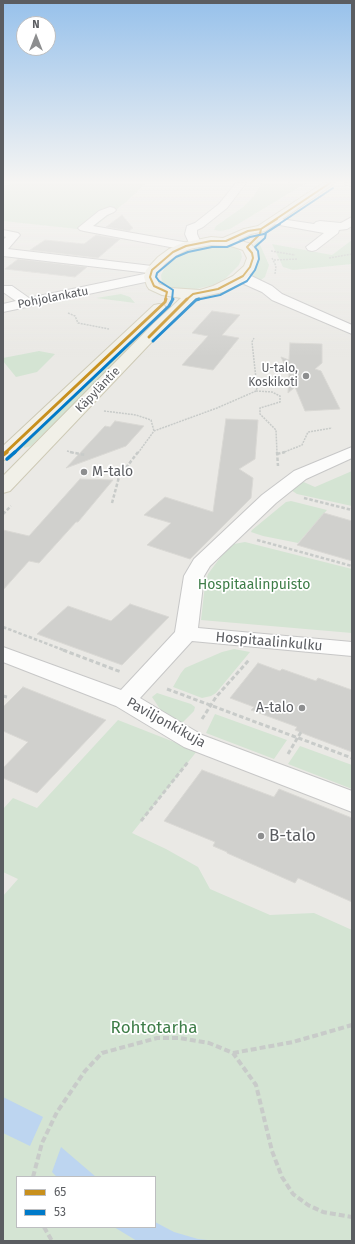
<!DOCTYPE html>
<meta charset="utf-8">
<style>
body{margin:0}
#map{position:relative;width:355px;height:1244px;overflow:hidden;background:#eae9e5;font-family:"Fira Sans",sans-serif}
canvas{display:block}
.frame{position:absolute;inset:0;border:4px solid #5b5d61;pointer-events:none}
.legend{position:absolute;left:16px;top:1176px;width:140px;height:52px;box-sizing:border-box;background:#fff;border:1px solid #bdbec0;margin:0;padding:5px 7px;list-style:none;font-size:12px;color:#5b5d61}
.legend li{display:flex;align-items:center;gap:8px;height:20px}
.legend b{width:20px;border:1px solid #bdbec0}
.north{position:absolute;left:16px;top:16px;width:40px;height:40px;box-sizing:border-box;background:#fff;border:1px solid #bdbec0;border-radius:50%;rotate:0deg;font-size:11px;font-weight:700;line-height:16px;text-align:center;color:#5b5d61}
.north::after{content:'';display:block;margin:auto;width:14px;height:18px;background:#8d8e8f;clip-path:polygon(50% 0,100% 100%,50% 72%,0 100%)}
</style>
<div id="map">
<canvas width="355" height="1244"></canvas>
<div class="frame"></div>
<ul class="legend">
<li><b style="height:5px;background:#c8901d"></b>65</li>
<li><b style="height:5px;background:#007ac9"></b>53</li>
</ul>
<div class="north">N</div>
</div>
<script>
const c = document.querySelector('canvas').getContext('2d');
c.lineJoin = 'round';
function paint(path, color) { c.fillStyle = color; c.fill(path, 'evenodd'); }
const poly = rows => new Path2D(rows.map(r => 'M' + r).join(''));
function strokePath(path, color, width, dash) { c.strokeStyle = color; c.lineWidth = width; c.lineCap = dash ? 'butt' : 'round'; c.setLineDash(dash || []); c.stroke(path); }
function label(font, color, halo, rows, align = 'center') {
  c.font = font + ' "Fira Sans",sans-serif'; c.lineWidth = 3.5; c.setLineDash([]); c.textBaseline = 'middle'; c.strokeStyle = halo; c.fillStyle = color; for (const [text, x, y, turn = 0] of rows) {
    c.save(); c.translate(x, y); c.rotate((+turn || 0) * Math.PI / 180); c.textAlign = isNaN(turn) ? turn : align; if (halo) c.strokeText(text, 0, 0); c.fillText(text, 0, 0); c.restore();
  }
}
paint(poly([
 [17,183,146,183,126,202,93,228,163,239,157,245,77,229,3,221,3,186],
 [262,183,306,183,230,229,221,231,214,230,216,226,243,207,253,197],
 [258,240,269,265,265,277,257,283,250,276,257,265,259,258,253,246],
 [352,240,352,264,293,270,283,267,272,244,332,255],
 [222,244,235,247,241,252,242,257,239,265,226,278,213,285,188,291,167,288,162,283,161,275,166,265,182,253,206,245],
 [121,294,130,297,135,303,96,298],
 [168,306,173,307,31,446,24,448,24,445,56,414],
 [39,351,55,354,37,372,16,377,3,361,3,358],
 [352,471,352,506,297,494,288,488,299,480,315,487],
 [291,501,327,510,298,543,263,536,251,532,252,530,286,502],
 [245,542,352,569,352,633,201,620,205,585,208,574,225,551,234,544],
 [234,649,250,652,216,693,211,696,202,698,173,687,181,673,185,668,222,652],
 [157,693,191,704,195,707,194,711,182,723,162,712,152,697],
 [215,714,287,740,274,759,206,733],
 [118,720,197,751,132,833,166,849,198,867,210,889,270,915,314,913,352,930,352,1241,3,1241,3,896,18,879,3,872,3,809,13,798,37,808],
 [17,1177,155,1177,155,1227,17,1227],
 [300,746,352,765,352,789,288,764]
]), '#d4e4d3');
paint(poly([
 [3,1097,43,1117,30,1146,3,1133],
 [61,1147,96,1177,57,1177,52,1172],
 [155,1222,174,1232,198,1239,217,1241,137,1241,114,1227,155,1227]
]), '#bdd5f0');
const building = poly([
 [122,215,133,228,129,231,106,227,122,215],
 [96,235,120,239,98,258,30,250,45,240,84,244,96,235],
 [18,259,87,267,75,277,5,269,18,259],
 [212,311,240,315,222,335,239,338,213,370,182,365,208,336,192,333,212,311],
 [290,343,322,344,322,363,315,369,321,371,340,409,305,411,295,387,288,393,289,374,281,357,289,360,290,343],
 [226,419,258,420,255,459,239,469,253,478,251,498,190,559,147,545,171,523,144,515,165,497,213,512,226,419],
 [115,421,144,426,126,446,66,468,105,426,110,427,115,421],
 [80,479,113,480,78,522,76,522,39,563,29,561,3,590,3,530,29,536,80,479],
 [324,513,352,521,352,561,297,545,324,513],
 [130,604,169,617,122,665,37,634,68,606,111,621,130,604],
 [258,663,280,671,282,669,316,681,318,678,352,690,352,752,307,735,295,730,297,727,251,710,254,707,230,698,258,663],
 [23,687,106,720,37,793,3,778,3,768,28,742,3,731,3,707,23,687],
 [202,770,274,797,279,789,352,818,352,902,298,878,295,883,227,853,227,852,213,846,215,842,164,821,202,770]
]);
paint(building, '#d0d0cd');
strokePath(building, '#d9d8d4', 1);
const minor = poly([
 [236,183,246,183,227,208,203,227,197,230,197,234,201,243,199,246,192,246,190,249,186,250,84,231,80,230,78,228,99,211,110,207,114,208,116,210,114,212,107,215,93,226,189,243,185,234,187,226,195,223,219,204,236,183],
 [345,183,352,183,352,186,346,185,345,183],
 [352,217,352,226,347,229,339,230,338,233,316,250,312,251,308,250,306,247,324,233,274,224,270,223,268,221,270,219,274,218,314,224,316,222,320,221,341,223,352,217],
 [3,230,18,233,20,235,8,249,152,266,156,267,158,270,156,273,152,274,156,277,155,280,150,281,3,312,3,304,16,301,3,292,3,286,12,286,29,298,149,273,3,256,3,240,6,237,3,236,3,230],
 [243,272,272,286,282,294,352,325,352,334,272,300,262,292,244,284,238,279,237,276,238,273,243,272],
 [352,447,352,458,306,479,276,503,210,566,204,576,198,628,352,642,352,656,192,641,140,698,202,735,352,791,352,812,184,747,116,706,3,662,3,647,121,690,175,632,184,576,194,559,262,495,294,471,352,447]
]);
const major = poly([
 [323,183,335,183,265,231,251,234,238,240,251,244,258,253,259,258,254,270,243,282,223,292,196,298,164,329,10,491,3,493,3,476,154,323,181,298,162,295,149,289,147,286,144,277,146,270,158,257,169,249,182,243,211,237,223,238,244,229,258,226,323,183],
 [211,245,231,246,243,250,247,258,244,266,233,276,213,286,200,290,170,288,159,284,156,277,158,271,166,263,177,255,189,249,211,245],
 [159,304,164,305,166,308,164,311,9,459,3,460,3,446,154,305,159,304]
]);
strokePath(minor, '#c7c7c7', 2);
strokePath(major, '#cecab6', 2);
strokePath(poly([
 [288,183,296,184],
 [271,251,295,255],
 [272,258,276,266,275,274],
 [329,258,352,254],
 [274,260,298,259],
 [68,313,75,316,78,323,109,329],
 [256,391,272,392,280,396,280,402,260,408,260,414,276,430,277,453],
 [104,411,136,415,151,420,154,431],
 [67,451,74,453],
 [138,453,154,431,217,408,256,391,257,388,252,342,254,338],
 [282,453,302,445,308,432,332,428]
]), '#c8cbc9', 1.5, [2, 1]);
strokePath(poly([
 [70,452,85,455],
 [277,452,278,466],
 [277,454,285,452],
 [304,498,352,510],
 [112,503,119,477,138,452],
 [3,514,11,506],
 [257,540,352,566],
 [3,627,66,651]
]), '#c8cbc9', 2.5, [3.5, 2]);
strokePath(poly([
 [63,650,121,672],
 [167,689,352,758],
 [3,696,7,697],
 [202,719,216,697,249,660],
 [288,754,301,732],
 [141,821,188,762]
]), '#c8cbc9', 3, [4.5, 2.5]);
strokePath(poly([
 [233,1053,293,1042,352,1025],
 [33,1177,42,1143,57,1112,85,1071,102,1053,157,1038,180,1038,209,1043,233,1053,256,1085,272,1151,282,1177,293,1194,308,1205,323,1212,352,1217],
 [44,1227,52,1241]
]), '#c8cbc9', 4, [6, 3]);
paint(minor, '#fcfcfb');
paint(major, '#f1f0e8');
strokePath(poly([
 [165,300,167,292,154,286,150,277,152,270,173,252,186,246,211,241,226,241,248,231,261,229,330,183],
 [186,300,193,294,218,289,243,276,250,267,253,258,252,253,247,247,260,234,261,229,277,219]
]), '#c8901d', 2);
strokePath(poly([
 [149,337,187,299],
 [5,453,165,302,166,299]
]), '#c8901d', 3);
strokePath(poly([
 [3,455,7,452]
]), '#c8901d', 3.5);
strokePath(poly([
 [172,300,173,290,159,281,156,277,157,273,176,257,188,252,212,247,227,247,250,237,264,234,333,188],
 [196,300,220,295,247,281,255,270,259,259,258,251,255,247,265,238,266,233,280,224]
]), '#007ac9', 2);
strokePath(poly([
 [153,341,196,300,199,299],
 [14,453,169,306,173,299]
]), '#007ac9', 3);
strokePath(poly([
 [7,459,15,452]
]), '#007ac9', 3.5);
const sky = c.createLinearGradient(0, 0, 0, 357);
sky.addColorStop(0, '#97c1eb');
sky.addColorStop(0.51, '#f6f5f3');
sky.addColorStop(1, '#f6f5f300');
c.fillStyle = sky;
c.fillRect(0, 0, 355, 357);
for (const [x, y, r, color] of [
 [306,376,4,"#8d8e8f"],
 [84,472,4,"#8d8e8f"],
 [302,708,4,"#8d8e8f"],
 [261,836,4,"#8d8e8f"]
]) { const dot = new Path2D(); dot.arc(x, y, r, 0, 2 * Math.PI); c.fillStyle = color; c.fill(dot); strokePath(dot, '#fff', 1.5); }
label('12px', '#5b5d61', '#fff', [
 ["Pohjolankatu",53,298,-11],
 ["Käpyläntie",98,390,-46]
]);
label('12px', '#5b5d61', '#fff', [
 ["U-talo,",298,369],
 ["Koskikoti",298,383]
], 'right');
label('14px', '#5b5d61', '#fff', [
 ["M-talo",92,472],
 ["A-talo",294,708,"right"]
], 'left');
label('14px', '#3e7d48', '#fff', [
 ["Hospitaalinpuisto",254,585]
]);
label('14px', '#5b5d61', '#fff', [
 ["Hospitaalinkulku",269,642,5],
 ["Paviljonkikuja",166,723,29]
]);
label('17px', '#5b5d61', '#fff', [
 ["B-talo",269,836]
], 'left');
label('17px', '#3e7d48', '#fff', [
 ["Rohtotarha",154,1028]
]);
</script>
